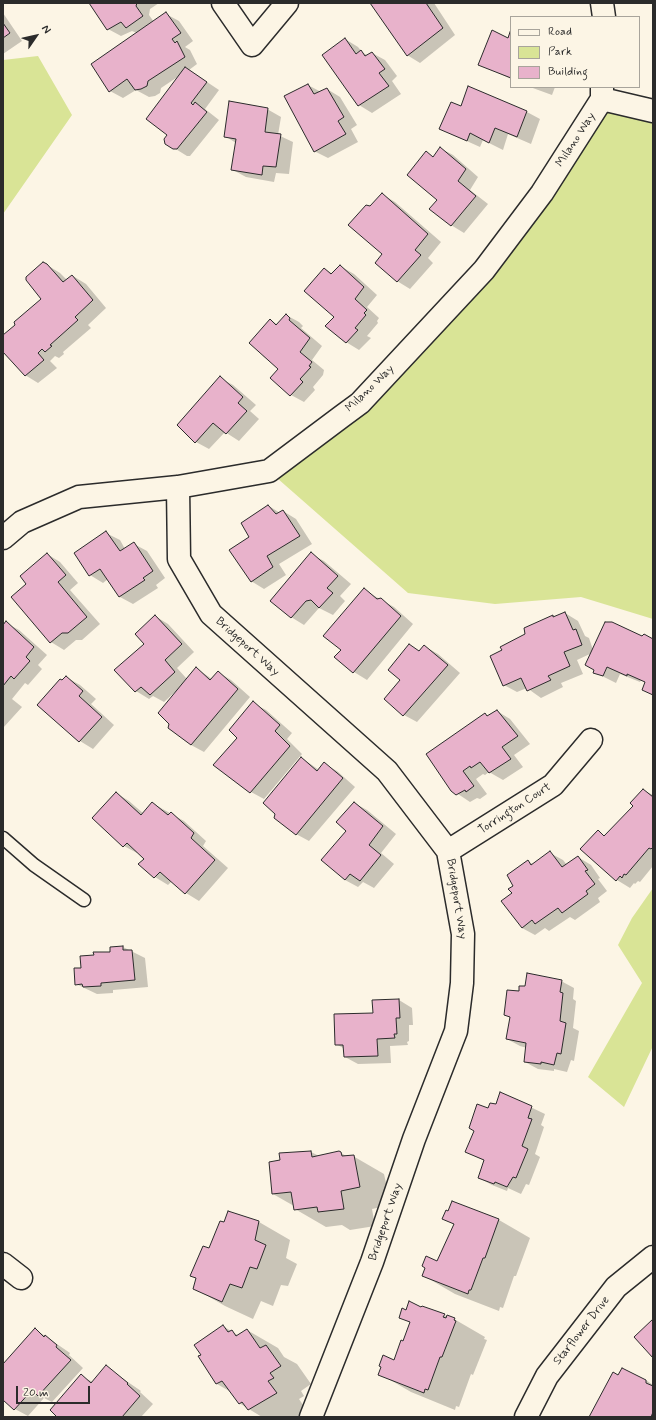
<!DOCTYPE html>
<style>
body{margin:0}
#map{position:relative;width:656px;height:1420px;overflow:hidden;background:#fcf5e5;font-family:Mynerve,sans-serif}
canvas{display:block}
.frame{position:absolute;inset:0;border:4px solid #2b2b2b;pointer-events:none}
.legend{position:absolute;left:510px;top:16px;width:130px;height:72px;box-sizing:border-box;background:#fcf5e5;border:1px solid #a8a49b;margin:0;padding:5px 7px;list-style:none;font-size:12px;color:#2b2b2b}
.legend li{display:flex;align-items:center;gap:8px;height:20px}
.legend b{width:20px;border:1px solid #a8a49b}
.north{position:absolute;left:16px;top:16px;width:40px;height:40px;-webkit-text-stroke:3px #fcf5e5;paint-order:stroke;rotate:56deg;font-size:11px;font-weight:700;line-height:16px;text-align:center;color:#2b2b2b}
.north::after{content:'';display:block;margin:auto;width:14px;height:18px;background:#2b2b2b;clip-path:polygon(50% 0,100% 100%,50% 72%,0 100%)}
.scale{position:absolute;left:16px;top:1386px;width:74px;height:18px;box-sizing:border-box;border:2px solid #2b2b2b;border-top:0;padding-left:5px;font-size:12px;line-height:14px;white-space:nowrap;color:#2b2b2b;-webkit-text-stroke:3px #fcf5e5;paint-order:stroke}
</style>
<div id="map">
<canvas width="656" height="1420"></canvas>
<div class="frame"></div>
<ul class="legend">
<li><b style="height:5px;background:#fcf5e5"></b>Road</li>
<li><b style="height:11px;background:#d9e496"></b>Park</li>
<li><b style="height:11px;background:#e8b2cb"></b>Building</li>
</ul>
<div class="north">N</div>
<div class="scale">20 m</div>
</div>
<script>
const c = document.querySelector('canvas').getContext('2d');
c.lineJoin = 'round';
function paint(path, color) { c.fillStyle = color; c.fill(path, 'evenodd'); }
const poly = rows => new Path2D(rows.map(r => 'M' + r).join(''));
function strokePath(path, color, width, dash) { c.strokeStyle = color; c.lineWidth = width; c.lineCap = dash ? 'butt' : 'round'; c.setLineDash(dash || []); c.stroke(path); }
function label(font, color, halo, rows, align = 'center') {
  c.font = font + ' Mynerve,sans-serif'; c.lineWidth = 3; c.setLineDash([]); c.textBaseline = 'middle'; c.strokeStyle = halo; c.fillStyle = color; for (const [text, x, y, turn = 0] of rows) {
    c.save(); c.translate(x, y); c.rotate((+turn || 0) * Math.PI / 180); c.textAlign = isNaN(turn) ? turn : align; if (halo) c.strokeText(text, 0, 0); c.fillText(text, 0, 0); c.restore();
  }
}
paint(poly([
 [38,56,72,115,3,214,3,60],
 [602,99,653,111,653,619,581,597,495,604,408,593,269,471,360,403,484,270],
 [653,888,653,1046,624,1107,588,1077,642,983,618,945,632,918]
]), '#d9e496');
paint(poly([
 [90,3,159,3,150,9,149,15,154,22,166,14,179,21,193,41,185,47,190,50,197,64,189,70,219,90,205,109,219,120,190,156,187,156,166,143,179,76,161,88,160,93,155,96,149,97,136,90,123,98,110,91,137,33,132,31,121,36,108,29],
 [372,3,434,3,455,35,420,63,407,55],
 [3,13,22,41,3,54],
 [511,31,511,79,479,64,508,39],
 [345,39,358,47,362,52,368,56,372,53,385,60,397,76,392,81,401,94,372,113,359,105],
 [308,85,321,92,327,89,340,97,357,125,351,129,358,142,328,158,314,151],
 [530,87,555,87,552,95],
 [468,88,527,112,540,119,531,144,508,134,503,150,483,140,480,147,440,129,462,107],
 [267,109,281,117,278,135,293,142,289,174,276,173,274,182,246,177,233,170,236,143,225,136],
 [440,148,453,155,478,177,470,190,488,204,464,233,451,225,426,152,434,157],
 [382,194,395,202,441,242,428,258,433,263,410,289,397,281,383,254,370,207],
 [47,265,60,273,67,280,73,276,86,284,106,308,88,325,91,328,63,352,64,354,59,358,55,356,50,361,57,368,38,383,25,375,3,350,3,337,42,299],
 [340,266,354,274,377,295,367,307,379,318,377,321,378,323,367,336,371,338,359,350,346,342,335,317,325,269,333,274],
 [286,315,299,322,303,326,301,328,322,346,312,360,324,370,323,375,313,387,315,390,304,402,291,395,280,369,263,356,271,320,278,325],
 [220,378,233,385,256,405,250,411,259,419,239,441,225,432,209,449,196,442],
 [269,506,280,513,283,511,296,519,312,544,279,564,286,575,264,589,251,581,250,537],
 [106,533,120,540,125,549,134,544,147,551,165,578,156,585,158,588,133,604,120,597,108,579,103,583,90,575],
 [47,554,60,562,78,583,70,590,100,624,82,640,76,640,64,650,51,642,12,597,28,584],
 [311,554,324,561,351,584,340,596,345,601,333,615,319,608,304,625,291,617],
 [364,590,394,607,413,624,367,680,354,672,336,657,343,650],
 [565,613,578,621,585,636,589,638,593,650,642,638,653,640,653,695,643,689,646,683,641,680,640,682,620,674,616,683,594,672,592,653,577,660,583,674,561,683,563,687,541,698,527,688,517,692,504,685,503,651,553,616,556,618],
 [155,616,168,624,194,652,177,668,187,679,196,668,212,679,218,672,231,680,250,697,204,752,191,745,175,692,164,702,153,696,149,699,136,691,116,670,145,644],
 [6,623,19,630,47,655,38,665,42,669,28,685,25,683,12,699,22,707,3,728,3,627],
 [424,646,438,654,460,673,417,722,404,715,401,680],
 [66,677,80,685,96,699,91,704,114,725,93,749,80,741,62,682],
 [253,703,266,710,292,733,287,739,302,754,264,799,251,792,238,737],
 [497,711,510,719,530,744,514,755,523,767,503,780,489,772,485,775,483,774,476,779,487,794,480,799,477,798,470,802,452,790,485,714,489,716],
 [302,758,319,770,324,764,337,771,355,787,309,841,296,834,276,814],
 [643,790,653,795,653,866,640,882,638,881,635,884,634,883,630,888,617,880,581,849,598,832,605,836,634,806],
 [116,793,129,801,144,814,152,803,184,821,206,841,203,846,228,868,199,901,186,893,172,881,168,885,155,877,140,864,145,859,138,852,137,853,124,846],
 [354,803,367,810,396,834,381,853,394,864,374,888,363,882,358,887,345,880,347,831],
 [550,853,563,860,567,865,578,857,591,865,600,878,598,879,607,891,598,898,600,902,575,920,570,917,549,931,545,928,535,935,522,928,513,894,514,886,528,861,534,865],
 [123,947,145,958,148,987,113,990,113,993,97,994,76,984,82,969],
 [561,981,574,988,573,999,576,1001,573,1028,579,1031,574,1061,571,1060,567,1072,554,1069,554,1071,538,1069,525,1062,527,1048,520,1046,507,1039,511,1018,505,1015,520,992],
 [399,1000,412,1008,413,1025,409,1025,409,1041,407,1042,408,1045,390,1046,391,1063,358,1064,345,1057,345,1049,336,1044,374,1014],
 [501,1093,545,1114,541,1125,544,1127,535,1154,540,1157,529,1185,526,1184,521,1194,508,1188,507,1191,492,1185,479,1178,485,1161,466,1152,489,1109,496,1106],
 [311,1152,319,1156,341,1153,348,1157,353,1156,384,1174,391,1205,372,1209,375,1226,350,1230,342,1225,326,1227,295,1209,294,1206,273,1194,281,1160],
 [453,1203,499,1220,530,1238,516,1276,514,1276,503,1308,500,1307,499,1311,455,1294,424,1276,437,1262,455,1225,444,1219,449,1212],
 [228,1212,259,1222,290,1240,286,1258,297,1264,288,1286,281,1285,273,1306,261,1301,253,1319,225,1306,194,1288,210,1249,225,1223],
 [423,1307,454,1319,485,1337,484,1339,487,1340,473,1375,471,1374,459,1407,456,1406,455,1410,411,1392,380,1374,394,1361,404,1342,411,1323,400,1317,406,1311,422,1309],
 [223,1326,239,1336,247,1330,278,1348,284,1357,297,1364,311,1384,301,1391,304,1396,299,1399,307,1411,297,1417,262,1417,239,1403,231,1392,217,1384,199,1357,203,1355],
 [35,1329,70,1353,69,1355,83,1368,52,1402,44,1398,28,1416,15,1409,3,1398,3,1365],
 [106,1367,141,1391,140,1392,153,1404,141,1417,59,1417,81,1376,93,1382],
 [646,1380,653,1385,653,1417,590,1417]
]), '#0003');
const building = poly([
 [89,3,137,3,136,6,143,16,126,28,121,22,107,30,89,3],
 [370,3,426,3,443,28,407,56,370,3],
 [166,12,181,33,172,39,175,43,177,41,185,57,148,81,147,86,141,89,135,90,127,79,109,92,91,64,166,12],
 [3,23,10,33,3,38,3,23],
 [511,29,511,78,478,65,492,30,508,38,511,29],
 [345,38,356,54,361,50,365,56,372,52,385,69,379,73,389,86,358,106,322,55,345,38],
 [185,67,207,82,191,103,193,105,195,102,207,112,177,149,173,149,165,144,164,139,167,135,146,119,185,67],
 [308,84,314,94,327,88,344,117,338,121,346,134,314,152,284,96,308,84],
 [468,86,527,111,517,137,495,128,489,143,470,133,467,141,439,129,451,102,461,106,468,86],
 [229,101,268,108,265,132,281,134,276,167,263,166,262,175,231,170,236,139,224,137,229,101],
 [440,147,466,169,458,181,476,196,451,226,429,209,437,200,407,175,426,151,433,157,440,147],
 [382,193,428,234,415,250,421,255,397,282,375,263,382,254,348,225,366,205,370,206,382,193],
 [43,262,47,264,63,282,72,275,93,300,75,317,78,320,50,345,52,346,45,352,42,349,38,353,44,360,25,376,3,352,3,335,15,325,14,322,41,299,26,280,26,277,43,262],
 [340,265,364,287,355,299,367,310,364,313,366,315,355,328,358,330,346,343,325,326,334,317,304,291,324,268,331,274,340,265],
 [286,314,290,318,289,320,310,338,300,352,312,362,309,366,311,367,300,379,303,382,290,396,270,378,278,369,249,343,270,319,276,325,286,314],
 [220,376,243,397,238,403,247,411,226,434,213,423,195,443,177,425,220,376],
 [268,505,276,514,283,510,300,536,267,556,273,567,251,582,229,550,249,537,241,523,268,505],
 [106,531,120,551,134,542,153,571,143,578,145,580,119,597,100,569,89,576,74,553,106,531],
 [311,552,338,576,327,588,333,593,319,608,311,600,306,601,291,618,270,601,311,552],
 [47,553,66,575,58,582,87,617,68,633,62,633,50,643,11,597,26,584,20,576,47,553],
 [364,588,377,599,381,598,401,616,353,673,334,657,341,650,323,636,364,588],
 [565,612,573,630,576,629,582,645,564,652,570,666,548,676,551,680,527,691,521,678,503,686,490,656,502,650,500,647,525,634,524,628,553,615,553,617,565,612],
 [155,615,182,644,165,660,175,672,150,695,141,687,135,692,114,670,144,644,135,634,155,615],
 [6,621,34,647,26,657,30,661,14,679,11,676,3,686,3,625,6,621],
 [605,622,612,622,642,636,644,634,653,639,653,695,642,690,645,682,627,674,627,676,607,667,603,676,593,673,594,670,585,665,605,622],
 [409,644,419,651,424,645,448,665,403,716,384,699,400,680,388,670,409,644],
 [196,667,210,680,218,671,238,689,191,745,168,728,169,724,158,713,196,667],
 [66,676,83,691,79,696,102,717,79,742,37,705,60,679,62,680,66,676],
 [253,701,280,725,275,731,290,746,250,793,213,765,237,738,229,730,253,701],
 [497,710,518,736,502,747,511,759,489,773,480,762,471,768,470,766,463,771,474,786,466,792,465,790,456,795,451,791,426,754,485,713,487,716,497,710],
 [301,757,317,771,324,762,343,778,296,835,274,818,275,814,263,803,301,757],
 [643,789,653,797,653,847,651,849,649,848,626,875,624,874,622,878,620,876,616,881,580,849,598,830,604,836,633,806,630,803,643,789],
 [116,792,141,815,152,802,168,815,171,812,194,833,191,838,215,860,185,894,160,872,154,878,138,864,144,859,127,843,123,847,92,818,116,792],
 [354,802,383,826,369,845,381,855,360,881,350,874,345,880,321,860,346,831,336,822,354,802],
 [550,851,562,867,578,856,588,870,585,871,595,884,586,891,588,894,562,913,558,908,535,924,532,920,522,928,501,901,512,893,508,889,513,886,507,875,528,860,531,865,550,851],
 [123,946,123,950,132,950,135,980,101,983,101,986,83,987,82,984,75,985,74,968,81,968,80,956,94,955,93,952,110,952,110,947,123,946],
 [527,973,562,980,560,992,563,993,560,1021,566,1023,561,1054,557,1053,554,1065,541,1062,541,1064,524,1062,526,1043,506,1039,510,1017,504,1015,507,990,519,991,519,986,525,986,527,973],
 [399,999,400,1018,396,1018,397,1034,394,1034,395,1038,377,1039,378,1056,344,1057,343,1045,335,1045,334,1014,373,1013,372,1000,399,999],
 [500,1092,532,1106,528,1118,532,1119,522,1146,528,1149,516,1178,513,1177,507,1187,495,1182,494,1184,478,1178,484,1160,465,1152,474,1131,469,1128,477,1104,488,1108,490,1103,496,1104,500,1092],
 [311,1151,312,1157,339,1151,341,1152,342,1156,354,1155,360,1187,341,1191,344,1209,318,1212,317,1207,294,1210,291,1192,272,1194,269,1162,280,1160,279,1153,311,1151],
 [452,1201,499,1219,485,1258,483,1258,471,1290,469,1290,468,1294,422,1276,425,1268,422,1266,426,1256,437,1261,454,1224,442,1219,446,1210,448,1211,452,1201],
 [228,1211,259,1221,255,1240,266,1245,257,1269,250,1267,242,1288,230,1284,222,1302,193,1289,196,1278,190,1276,203,1246,209,1248,220,1221,224,1222,228,1211],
 [409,1301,421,1307,422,1306,445,1314,443,1317,446,1318,447,1315,455,1318,454,1320,456,1321,442,1357,440,1357,428,1390,425,1389,424,1393,378,1375,381,1367,379,1366,383,1355,394,1360,401,1340,403,1341,410,1322,399,1318,402,1308,406,1310,409,1301],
 [653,1319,653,1358,634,1337,653,1319],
 [223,1325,228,1332,232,1330,236,1336,247,1329,260,1348,266,1345,281,1366,270,1373,274,1378,268,1381,277,1393,248,1410,242,1402,239,1404,222,1381,216,1384,198,1356,201,1355,194,1345,223,1325],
 [35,1328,44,1337,45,1335,57,1345,56,1347,71,1360,38,1396,32,1390,14,1410,3,1400,3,1364,35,1328],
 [106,1365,128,1383,127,1384,140,1396,122,1417,57,1417,50,1410,81,1374,91,1383,106,1365],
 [622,1368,646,1380,646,1383,653,1386,653,1412,651,1417,589,1417,613,1372,618,1375,622,1368]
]);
paint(building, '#e8b2cb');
strokePath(building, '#2b2b2b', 1);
const service = poly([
 [3,838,34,865,84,900]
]);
const minor = poly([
 [223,3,252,45,287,3],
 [602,3,604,17],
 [602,99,653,111],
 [178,487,179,559,211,614,387,771,448,851,463,934,462,983,456,1031,414,1139,372,1262,311,1417],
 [3,538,22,522,79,497,178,487,269,471,341,417,360,403,484,270,542,193,602,99,602,87],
 [448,851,553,785,591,740],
 [3,1264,21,1278],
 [526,1417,547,1376,616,1287,653,1257]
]);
strokePath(service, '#2b2b2b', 15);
strokePath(minor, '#2b2b2b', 25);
strokePath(service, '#fcf5e5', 12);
strokePath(minor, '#fcf5e5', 22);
label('12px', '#2b2b2b', '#fcf5e5', [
 ["Milano Way",576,140,-57],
 ["Milano Way",370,389,-44],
 ["Bridgeport Way",247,647,42],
 ["Torrington Court",515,809,-33],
 ["Bridgeport Way",456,899,81],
 ["Bridgeport Way",386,1222,-71],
 ["Starflower Drive",582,1331,-52]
]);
</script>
